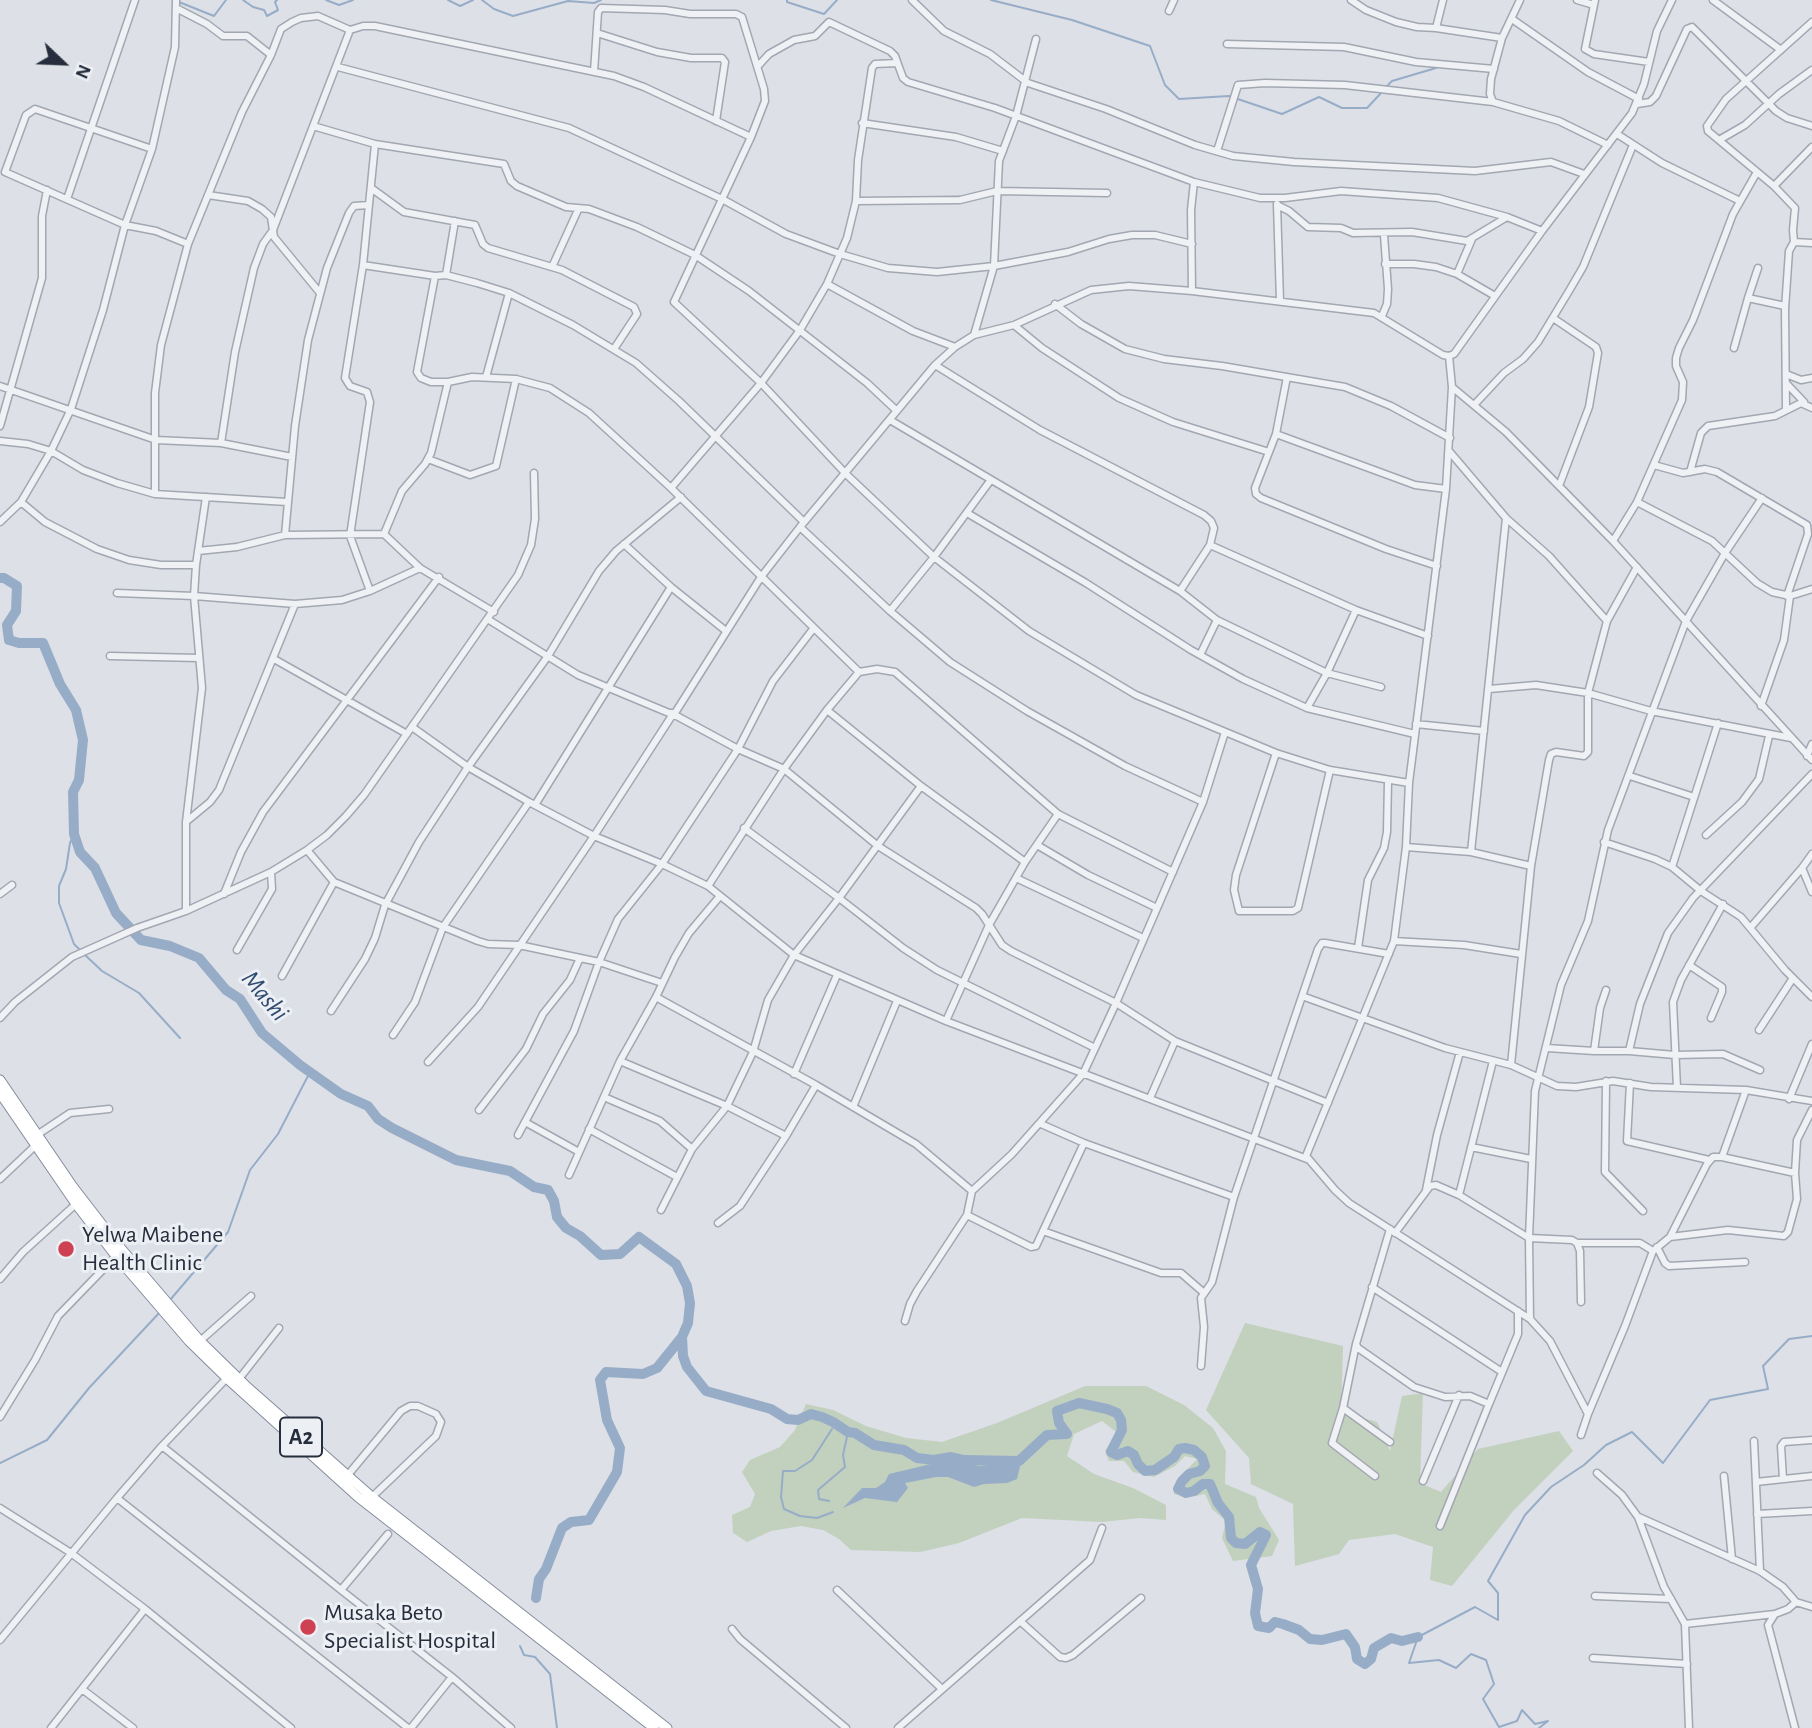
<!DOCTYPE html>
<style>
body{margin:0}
#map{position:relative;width:1812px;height:1728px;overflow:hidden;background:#dde0e7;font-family:"Alegreya Sans",sans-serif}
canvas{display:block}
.north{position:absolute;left:28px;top:28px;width:70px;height:70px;-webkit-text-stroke:5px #eceff4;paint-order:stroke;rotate:113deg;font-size:19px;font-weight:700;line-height:28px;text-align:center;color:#262e3d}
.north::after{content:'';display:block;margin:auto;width:24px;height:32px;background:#262e3d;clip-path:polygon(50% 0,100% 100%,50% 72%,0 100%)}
</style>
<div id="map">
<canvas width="1812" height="1728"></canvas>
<div class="north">N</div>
</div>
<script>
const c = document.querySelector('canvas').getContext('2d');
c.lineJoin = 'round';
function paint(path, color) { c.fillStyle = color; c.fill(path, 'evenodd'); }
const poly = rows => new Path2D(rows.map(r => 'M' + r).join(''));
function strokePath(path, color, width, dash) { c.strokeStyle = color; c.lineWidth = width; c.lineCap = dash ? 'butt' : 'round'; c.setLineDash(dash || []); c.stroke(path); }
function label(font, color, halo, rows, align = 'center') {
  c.font = font + ' "Alegreya Sans",sans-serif'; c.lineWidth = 6; c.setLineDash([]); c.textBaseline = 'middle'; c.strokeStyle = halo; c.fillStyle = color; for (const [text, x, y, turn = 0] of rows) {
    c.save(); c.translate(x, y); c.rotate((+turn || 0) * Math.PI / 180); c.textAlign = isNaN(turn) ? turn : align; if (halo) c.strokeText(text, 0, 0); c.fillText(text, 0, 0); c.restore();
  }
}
paint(poly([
 [1245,1323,1343,1346,1341,1412,1377,1422,1390,1451,1402,1396,1423,1393,1420,1483,1441,1492,1478,1449,1559,1431,1573,1451,1514,1510,1452,1586,1430,1580,1433,1547,1395,1534,1349,1540,1339,1554,1295,1566,1293,1504,1251,1484,1249,1458,1206,1410],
 [1085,1386,1146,1386,1184,1405,1213,1428,1226,1451,1225,1484,1256,1497,1259,1508,1279,1540,1272,1556,1233,1561,1222,1538,1226,1521,1212,1509,1205,1494,1191,1497,1174,1494,1176,1481,1197,1459,1185,1456,1175,1466,1154,1477,1133,1472,1124,1461,1109,1461,1105,1451,1116,1432,1102,1421,1074,1434,1067,1456,1094,1474,1133,1488,1166,1505,1166,1520,1140,1518,1102,1522,1022,1518,959,1543,920,1552,851,1550,839,1539,823,1530,801,1526,771,1531,747,1542,733,1533,732,1515,750,1507,755,1494,742,1472,750,1460,780,1447,795,1430,806,1404,833,1410,866,1426,906,1438,942,1442,997,1423]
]), '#c2d0be');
paint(poly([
 [952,1459,979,1466,1021,1462,1017,1479,1007,1483,984,1484,974,1487,948,1477,936,1477,905,1483,908,1488,897,1502,865,1498,843,1508,862,1488,876,1488,885,1482,889,1474]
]), '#97adc7');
strokePath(poly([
 [243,0,253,7,264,10,267,16,278,10,275,2,277,0],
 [326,0,339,5,353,0],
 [448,0,460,6,473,0],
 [482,0,494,9,513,16,568,1,594,3,601,0],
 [787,0,787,2,824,14,837,0],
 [991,0,1072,20,1150,46,1165,85,1179,99,1229,96,1282,114,1319,97,1342,108,1367,108,1382,92],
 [179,2,214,16,226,0],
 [1386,87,1392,81,1436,68],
 [74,834,70,843,66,869,59,886,59,903,74,944,80,950],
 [84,954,102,971,139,993,180,1038],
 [170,1300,228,1232,250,1170,278,1134,310,1072],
 [832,1429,812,1460,795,1471,783,1471,781,1497,784,1509,800,1516,817,1518,833,1512],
 [0,1463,47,1440,89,1388,160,1312],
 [829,1501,819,1499,818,1490,845,1467,843,1455,848,1432],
 [520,1646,524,1655,535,1657,550,1674,557,1728],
 [1539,1728,1548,1721,1535,1724,1522,1710,1517,1721,1499,1727,1483,1699,1494,1684,1486,1660,1471,1654,1456,1668,1439,1660,1409,1663,1418,1637,1475,1607,1498,1620,1498,1593,1488,1581,1525,1515,1551,1487,1584,1465,1606,1445,1632,1432,1663,1463,1710,1400,1768,1389,1763,1366,1789,1339,1812,1336]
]), '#97adc7', 2);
strokePath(poly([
 [0,578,4,578,17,586,16,611,7,625,9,640,19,643,43,643,60,684,76,710,83,740,79,780,73,792,74,834,80,852,95,868,116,913,141,940,170,946,199,958,226,990,240,999,262,1033,300,1065,341,1094,368,1106,378,1119,392,1128,456,1160,510,1171,534,1187,548,1190,554,1201,557,1217,566,1228,580,1236,601,1255,620,1254,639,1237,676,1264,687,1286,690,1303,688,1323,682,1337,657,1368,643,1374,606,1372,600,1380,607,1420,620,1448,617,1472,589,1520,571,1522,562,1528,546,1569,539,1579,536,1598],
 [682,1337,683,1356,687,1367,706,1391,771,1409,787,1419,798,1420,811,1414,822,1417,833,1422,848,1432,855,1433,874,1445,904,1450,917,1458,934,1460,951,1457,964,1460,1019,1461,1047,1435,1067,1434,1059,1423,1057,1411,1079,1403,1107,1409,1117,1413,1121,1420,1122,1430,1111,1452,1117,1455,1128,1451,1134,1455,1138,1464,1145,1471,1155,1470,1174,1457,1179,1449,1185,1448,1194,1450,1202,1457,1205,1466,1200,1471,1189,1474,1182,1481,1178,1489,1186,1493,1194,1491,1203,1484,1210,1484,1218,1503,1229,1517,1231,1538,1236,1543,1245,1544,1260,1532,1266,1535,1251,1565,1258,1589,1255,1613,1258,1626,1269,1628,1275,1622,1283,1624,1299,1630,1310,1639,1322,1640,1346,1634,1355,1647,1357,1659,1365,1664,1371,1659,1374,1648,1391,1638,1402,1641,1418,1637]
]), '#97adc7', 10);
const minor = poly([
 [912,0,944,31,990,54,1028,83,1106,109,1195,145,1233,156,1294,162,1475,171,1551,162,1584,174],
 [1351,0,1366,10,1396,22,1417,27,1436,28,1502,38],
 [1577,0,1594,5],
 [1595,0,1585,49,1594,54,1649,62],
 [1713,0,1781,50],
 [176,8,207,24,223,36,247,36,271,55],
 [1169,11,1174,0],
 [1512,19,1588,72,1639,99],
 [1812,22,1726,99,1707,126,1708,131,1774,186,1795,208,1793,230,1794,242,1812,243],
 [1436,28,1443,0],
 [597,33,657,52,691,58,722,58,725,62,716,121],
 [1227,44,1344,47,1416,62,1494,69],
 [758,66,769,54,794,40,815,36,829,22,890,51,895,56,903,78,908,82,995,108,1194,182,1260,198,1285,198,1341,191,1438,198,1507,217,1542,231],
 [338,67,569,128,722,199,786,234,840,254,888,268,937,272,994,266,1068,252,1109,239,1132,235,1155,235,1192,244],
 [594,72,598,12,601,8,665,10,690,14,736,14,742,17,764,89,765,101,751,137,674,302,761,383,846,474,934,557,1029,631,1136,695,1276,753,1330,770,1409,783],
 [1493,102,1490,94,1491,79,1502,38,1520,0],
 [1637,104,1650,102,1656,96,1687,29,1692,27,1776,111,1787,118,1812,126],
 [862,123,956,137,1003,151],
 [313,126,375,144,504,164,511,181,517,186,566,207,589,209,637,227,695,255,749,291,867,383,897,411],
 [1617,134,1662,163,1740,201],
 [1719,140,1745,125,1779,94,1812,70],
 [152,149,35,109,26,115,5,172,125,225,156,231,188,244],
 [1217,151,1238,85,1265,83,1345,85,1493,102,1559,121,1608,145],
 [1774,186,1812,147],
 [371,188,404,212,475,225,483,244,488,248,562,270,634,307,637,314,614,349],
 [208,195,248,201,262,209,271,217,274,237,320,293],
 [67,199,135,0],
 [856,201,960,200,997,191,1107,193],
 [1277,204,1280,301],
 [1277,205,1289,211,1308,227,1341,228,1353,233,1412,232,1467,241,1507,217],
 [1385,264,1414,264,1436,267,1457,274,1495,296],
 [363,265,435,276,446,275,477,283,509,293,573,325,636,363,679,401,804,522],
 [552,267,578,210],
 [1758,268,1748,298,1785,306],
 [1457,274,1472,239],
 [446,275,455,221],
 [435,276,417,372,421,378,431,382,448,382,472,377,516,379,550,388,589,413,671,488,859,672],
 [827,284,913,331,955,347],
 [1192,291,1191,210,1194,182],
 [1055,304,1081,324,1125,349,1164,359,1222,366,1345,387,1391,406,1450,438],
 [1382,316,1387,304,1388,289,1384,235],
 [1553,318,1596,347,1598,353,1589,407,1559,486],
 [1014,325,1042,348,1119,398,1173,422,1269,452],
 [974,335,994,266,999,161,1016,116,1036,39],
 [1734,348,1748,298],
 [1449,356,1452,387,1446,489,1409,783,1406,847,1394,941,1306,1156,1335,1190,1349,1203,1530,1319,1550,1341,1588,1414,1581,1435],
 [935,365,1040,430,1204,515,1211,521,1214,528,1210,545,1180,591],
 [1786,374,1801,380,1812,378],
 [486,377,509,293],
 [1287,377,1276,434,1255,488,1256,494,1261,498,1386,549,1437,566],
 [1786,383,1804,402],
 [0,386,156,440,221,443,292,457],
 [1452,387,1506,432,1613,541,1812,760],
 [1474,405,1504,373,1523,359,1538,342,1569,291,1583,267,1633,145],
 [1786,410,1785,309,1789,251,1794,242],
 [890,420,1180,591,1217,620,1327,673,1381,687],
 [0,426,42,278,42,216,47,190],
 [1276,434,1415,485,1446,489],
 [0,441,28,444,51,451,83,470,117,483,155,494,287,502],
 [221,443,235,352,254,268,263,244,273,230,350,30],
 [1449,451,1506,518,1549,556,1607,621],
 [428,459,470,475,496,466,516,379],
 [1654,465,1683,473,1705,469,1717,472,1807,525,1808,534,1787,596],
 [1690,472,1701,433,1708,426,1775,416,1801,403,1812,408],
 [671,488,761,383,800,330,827,284,847,238,856,201,858,160,872,68,875,64,897,63],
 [155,494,155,393,161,345,188,244,242,112,271,55,281,29,292,22,301,18,318,16,350,30,363,26,375,26,614,76,644,87,751,137],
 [21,502,45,522,97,549,129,560,161,565,196,565],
 [1637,502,1712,541,1757,583,1772,592,1790,596,1812,589],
 [967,513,1086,583,1191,650,1243,679,1307,708,1415,734],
 [0,522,21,502,51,451,71,409,103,310,125,225,152,149,175,47,176,0],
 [800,527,890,611,950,662,1027,711,1125,766,1203,802],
 [384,534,402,491,425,464,431,453,448,382],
 [285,535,295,426,308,340,327,268,349,213,354,206,369,205],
 [1613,541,1637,502,1682,400,1683,382,1676,366,1676,358,1679,348,1693,320,1733,214,1757,172],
 [624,544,671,587,726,631],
 [1210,545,1356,610,1428,636],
 [198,551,237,547,285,535,384,534,420,568,494,612],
 [370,591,350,536,370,402,367,392,350,386,345,378,363,265,375,144],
 [117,593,194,596,295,604,342,600,370,591,420,568],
 [890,611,934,557,990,481],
 [489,620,578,675,669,713,675,713,761,577,800,527,935,365,955,347,974,335,1014,325,1091,290,1129,286,1192,291,1374,313,1443,355,1449,356,1454,354,1542,231,1632,113,1644,84,1657,31,1672,0],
 [1200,655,1217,620],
 [110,656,199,658],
 [274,659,407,734],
 [1489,689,1536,685,1588,693,1651,711,1791,738],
 [1761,706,1784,640,1790,596],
 [1307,708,1327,673,1356,610],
 [827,710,921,786,1025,862],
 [1416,724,1484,731],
 [412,727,468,767,529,802,594,836,662,864,708,886,794,955,946,1021,1307,1159],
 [1276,753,1236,875,1234,890,1239,911,1293,911,1298,908,1330,770],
 [1807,756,1812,744],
 [1630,776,1694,797],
 [535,805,671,587],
 [187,821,210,802,219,790,295,604],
 [744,828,839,898,903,948,937,970,1095,1048],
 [1706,835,1742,802,1759,779,1769,736],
 [1604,842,1655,859,1672,867,1701,891,1741,917,1785,970,1812,997],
 [1037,845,1088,875,1157,908],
 [1406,847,1471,852,1531,866],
 [307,850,334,882,478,941,488,944,519,945,599,962,662,983],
 [1471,852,1506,518],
 [1812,854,1802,868,1812,892],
 [1672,867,1718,723],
 [1016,878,1143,938],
 [708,886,784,769,827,710,859,672,877,669,895,672,1058,814,1173,872],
 [0,894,12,885],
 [224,894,241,852,263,812,439,577],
 [186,911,186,822,202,688,194,596,196,565,206,497],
 [1751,927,1802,868],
 [1394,941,1464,945,1521,954],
 [1358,948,1368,880,1384,848,1387,832,1388,781],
 [237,950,272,889,271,872],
 [1689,965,1722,987,1722,992,1711,1018],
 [282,976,334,882],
 [1302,996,1445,1048,1511,1065,1557,1086,1576,1087,1613,1081,1651,1087,1746,1090,1812,1101],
 [656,997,816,1085,916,1144,972,1191],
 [331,1011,365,959,375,938,385,905,419,842,468,767,548,656,599,571,616,551,681,497],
 [0,1018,15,1002,72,957,137,928,186,911,271,872,307,850,327,835,346,816,364,795,518,575,531,545,535,519,534,473],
 [946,1021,989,925,1025,862,1058,814],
 [1759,1030,1793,978],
 [393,1035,415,1002,443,927,529,802],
 [1547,1048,1594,1051,1629,1051,1640,1004,1668,933,1693,898,1812,774],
 [1594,1051,1600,1008,1606,990],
 [1629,1051,1675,1055,1723,1054,1760,1070],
 [620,1061,727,1106,786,1136],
 [428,1062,478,1007,594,836,673,714,738,749,784,769,878,846,976,908,982,914,1002,945,1011,951,1116,1003,1175,1041,1328,1103],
 [1511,1065,1531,866,1549,760,1551,754,1556,752,1584,756,1588,752,1588,693,1607,621,1637,567],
 [794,1074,837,975],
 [1606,1081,1605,1172,1643,1211],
 [1630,1083,1627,1141,1709,1160],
 [1677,1088,1673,1002,1681,980,1723,904],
 [1746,1090,1722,1157,1795,1173],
 [604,1097,660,1121,692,1149],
 [1150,1098,1175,1041],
 [1789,1099,1812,1044],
 [853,1107,897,1001],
 [479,1110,526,1049,543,1014,570,980,580,958],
 [525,1122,579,1152],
 [1041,1124,1084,1143,1234,1197],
 [589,1129,677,1177],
 [37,1135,70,1113,109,1109],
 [518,1135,574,1031,599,962,618,919,662,864,738,749,773,681,813,629],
 [1471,1147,1531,1159],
 [569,1175,620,1061,656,997,675,957,689,933,720,896],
 [0,1179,35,1146],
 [1426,1190,1437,1135,1460,1052],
 [1459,1195,1493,1061],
 [661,1210,692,1149,727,1106,753,1052,768,1000,794,955,839,898,921,786],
 [967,1215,1031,1247,1036,1246,1084,1143],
 [718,1223,740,1206,786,1136,816,1085],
 [1390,1229,1356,1344,1358,1348,1414,1387,1445,1397,1470,1396,1489,1404,1518,1334,1518,1311],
 [1043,1231,1161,1273,1181,1273,1204,1293],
 [1395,1233,1430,1186,1436,1185,1459,1195,1529,1238,1572,1240,1577,1243,1580,1251,1581,1302],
 [1670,1237,1707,1164,1713,1157,1722,1157],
 [1577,1243,1640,1243,1653,1251],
 [1657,1247,1665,1263,1669,1266,1745,1262],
 [0,1279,23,1252,76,1204],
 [1372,1287,1502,1372],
 [1530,1319,1529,1238,1535,1091,1561,985,1588,921,1608,830,1686,621,1725,553,1762,498],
 [905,1321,910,1304,917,1291,967,1215,972,1191,1012,1154,1083,1074,1116,1003,1203,802,1225,732],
 [200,1341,251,1296],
 [1356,1344,1343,1408,1332,1443,1375,1476],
 [1201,1366,1204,1327,1201,1298,1212,1282,1234,1197,1318,949,1322,943,1325,943,1389,954],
 [239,1379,279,1328],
 [1343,1408,1390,1442],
 [1588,1414,1625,1326,1653,1251,1670,1237,1728,1230,1784,1236,1788,1232,1797,1199,1795,1173,1797,1140,1812,1110],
 [0,1417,35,1360,58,1316,116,1256],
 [1754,1441,1760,1571],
 [162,1446,341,1590,452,1677,511,1728],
 [1597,1473,1622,1495,1638,1517,1664,1587,1685,1624,1689,1728],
 [347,1476,401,1411,410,1406,418,1406,436,1414,441,1422,436,1436,372,1497],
 [1724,1476,1732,1559],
 [1783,1479,1781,1446,1784,1442,1812,1440],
 [1423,1481,1459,1395],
 [1756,1482,1812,1476],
 [117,1498,408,1728],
 [0,1508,71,1553,145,1609,291,1728],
 [1757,1514,1812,1511],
 [1639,1517,1760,1571,1783,1587,1796,1602,1812,1607],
 [1440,1526,1489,1404],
 [341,1590,388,1534],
 [837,1590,942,1689],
 [1595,1596,1671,1599],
 [1020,1621,1060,1657,1066,1658,1073,1655,1141,1598],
 [1685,1624,1775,1614],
 [732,1629,740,1639,846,1728],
 [0,1640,117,1498,162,1446,227,1378],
 [1593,1658,1687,1664],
 [82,1689,133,1728],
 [51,1728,145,1609],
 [411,1728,452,1677],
 [898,1728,1090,1560,1102,1528],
 [1795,1728,1768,1625,1775,1614,1788,1609,1796,1602]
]);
const highway = poly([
 [0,1080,73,1187,117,1244,200,1341,245,1385,372,1497,667,1728],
 [0,1093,76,1204,116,1256,189,1341,231,1382,358,1497,654,1728]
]);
strokePath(minor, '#a2a7b1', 9);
strokePath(highway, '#848d9d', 11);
strokePath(minor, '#eff1f5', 6);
strokePath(highway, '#fff', 9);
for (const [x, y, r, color] of [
 [66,1249,9,"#cd4152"],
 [308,1627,9,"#cd4152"]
]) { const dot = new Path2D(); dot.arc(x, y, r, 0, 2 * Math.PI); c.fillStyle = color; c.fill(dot); strokePath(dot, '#eceff4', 2.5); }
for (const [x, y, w] of [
 [301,1437,42]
]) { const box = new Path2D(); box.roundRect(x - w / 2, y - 19.5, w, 39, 5); c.fillStyle = '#eceff4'; c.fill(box); strokePath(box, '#262e3d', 2); }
label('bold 23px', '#262e3d', null, [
 ["A2",301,1437]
]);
label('24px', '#262e3d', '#eceff4', [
 ["Yelwa Maibene",82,1235],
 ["Health Clinic",82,1263],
 ["Musaka Beto",324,1613],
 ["Specialist Hospital",324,1641]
], 'left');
label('italic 26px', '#314b70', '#eceff4', [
 ["Mashi",265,996,50]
]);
</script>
